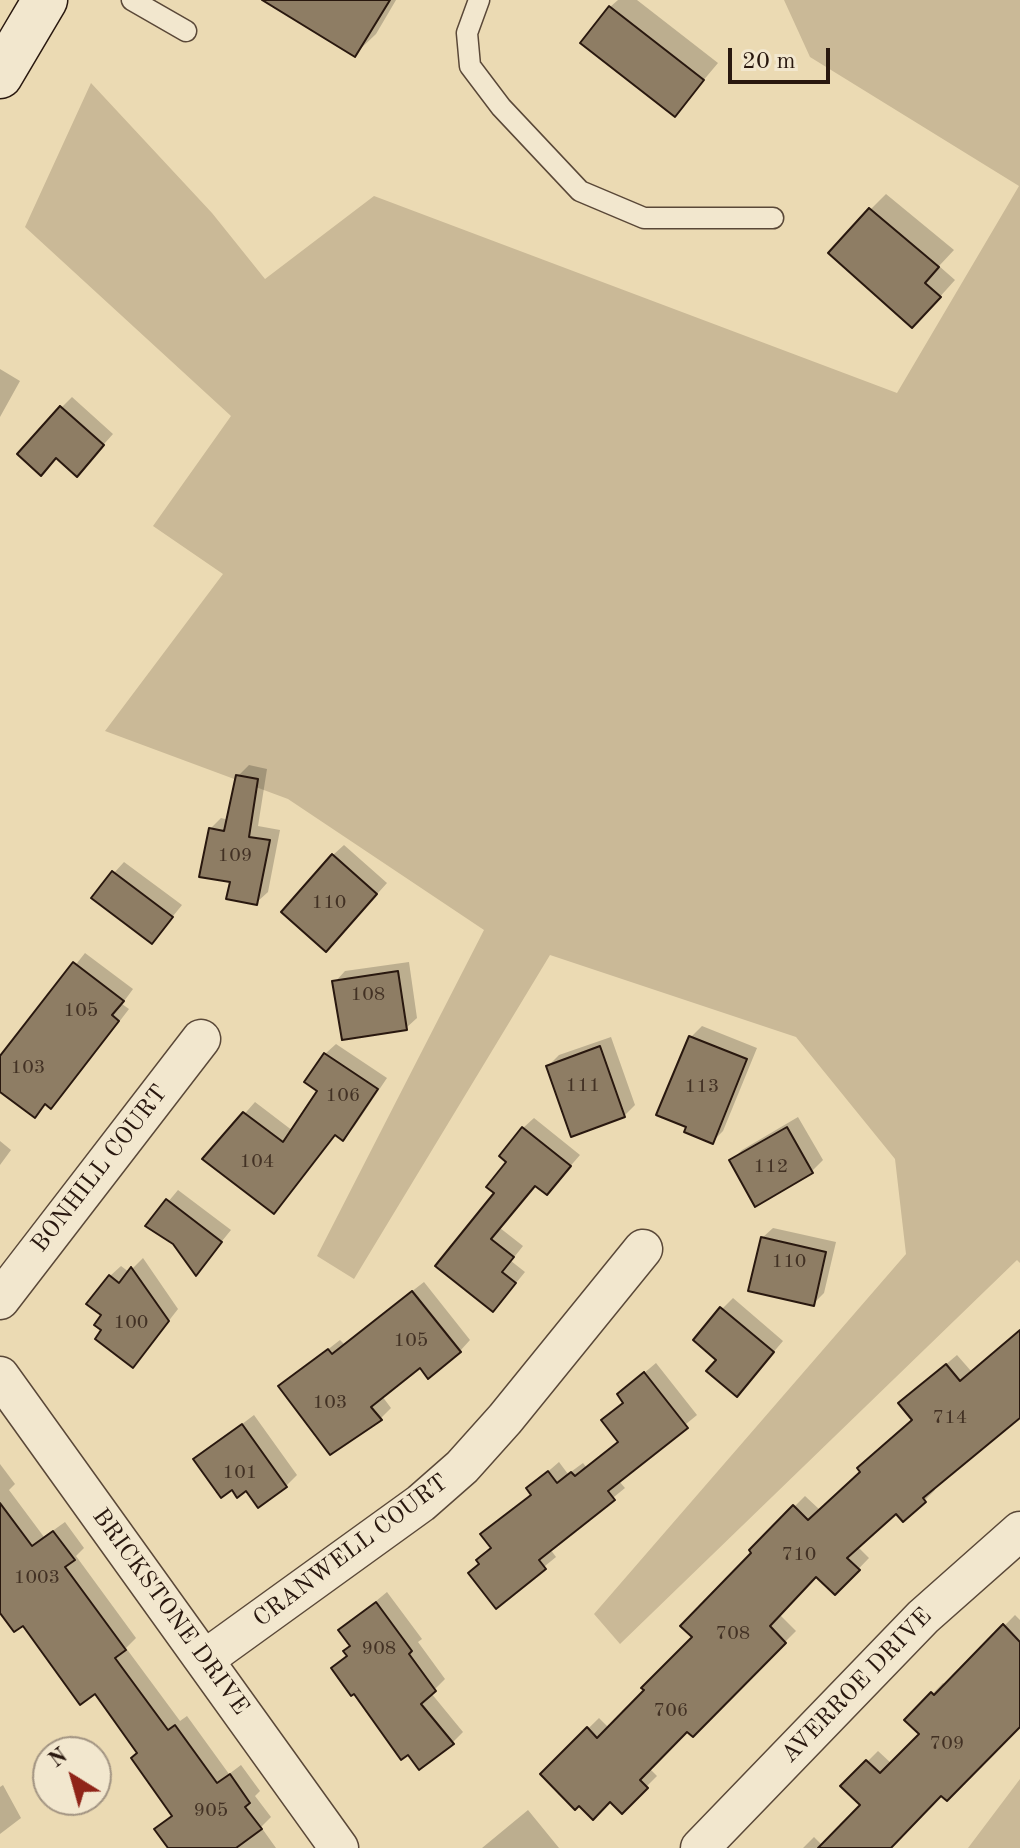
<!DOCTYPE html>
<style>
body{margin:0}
#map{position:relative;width:1020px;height:1848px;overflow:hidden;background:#ebdab3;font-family:"Old Standard TT",serif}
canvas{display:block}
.north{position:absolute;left:32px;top:1736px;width:80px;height:80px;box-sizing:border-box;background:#f2e7ce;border:2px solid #a29482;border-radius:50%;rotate:323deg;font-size:22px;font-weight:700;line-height:32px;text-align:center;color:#29180f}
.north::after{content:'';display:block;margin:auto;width:28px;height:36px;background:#8f2418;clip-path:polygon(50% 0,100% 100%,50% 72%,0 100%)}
.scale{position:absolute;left:728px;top:48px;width:102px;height:36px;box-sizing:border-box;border:4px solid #29180f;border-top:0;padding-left:10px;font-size:24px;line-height:28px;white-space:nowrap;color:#29180f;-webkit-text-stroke:6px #f2e7ce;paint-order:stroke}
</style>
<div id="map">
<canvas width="1020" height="1848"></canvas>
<div class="north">N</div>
<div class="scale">20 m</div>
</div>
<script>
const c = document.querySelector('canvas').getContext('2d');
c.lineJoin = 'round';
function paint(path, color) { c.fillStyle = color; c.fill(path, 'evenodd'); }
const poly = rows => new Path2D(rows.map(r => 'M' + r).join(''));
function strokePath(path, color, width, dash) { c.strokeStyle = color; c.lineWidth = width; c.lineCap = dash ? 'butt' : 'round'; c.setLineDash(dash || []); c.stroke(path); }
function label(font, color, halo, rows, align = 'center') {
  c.font = font + ' "Old Standard TT",serif'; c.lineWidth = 6; c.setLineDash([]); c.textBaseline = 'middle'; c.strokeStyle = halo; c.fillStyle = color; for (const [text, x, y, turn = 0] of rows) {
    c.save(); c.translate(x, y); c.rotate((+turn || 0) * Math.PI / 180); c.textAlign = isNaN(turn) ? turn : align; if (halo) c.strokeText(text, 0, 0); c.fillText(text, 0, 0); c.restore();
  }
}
paint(poly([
 [784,0,1020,0,1020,1263,1017,1260,620,1644,594,1614,906,1254,895,1159,796,1037,550,955,354,1279,317,1256,484,930,288,799,105,731,223,574,153,526,231,416,25,227,91,83,212,213,265,279,374,196,897,393,1019,186,810,57],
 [1020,1779,1020,1848,968,1848]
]), '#cab997');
paint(poly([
 [266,0,396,0,376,34,355,54],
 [618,0,637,0,718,63,675,114,610,7],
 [886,194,954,250,939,266,955,280,928,310,870,210],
 [0,369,20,381,0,417],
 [72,397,113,434,87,463,61,408],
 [249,765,267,769,258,826,280,830,268,892,257,902,232,880,210,829,221,818,229,820,238,776],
 [344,845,387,883,337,939,333,855],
 [124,862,182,905,152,942,114,873],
 [85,953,133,989,122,1004,129,1009,62,1096,51,1106,46,1103,35,1115,0,1090,0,1060],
 [409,962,417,1018,406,1028,335,982,345,971],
 [702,1026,757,1048,723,1131,712,1142,691,1037],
 [611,1037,635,1105,624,1116,548,1066,559,1055],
 [336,1044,387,1078,354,1127,343,1138,336,1134,274,1211,205,1159,255,1102,293,1131,320,1090,325,1054],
 [798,1117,823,1160,812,1171,756,1204,731,1161,742,1150],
 [534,1118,580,1155,547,1193,536,1184,500,1228,523,1246,511,1261,525,1272,503,1299,438,1266,497,1193,523,1128],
 [0,1141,11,1150,0,1165],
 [178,1190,231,1230,196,1273,173,1244,148,1226],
 [773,1228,836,1242,824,1293,813,1304,762,1238],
 [143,1258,178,1309,143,1354,104,1330,104,1315,110,1276,121,1266,129,1272],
 [424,1282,470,1340,460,1351,420,1365,382,1396,391,1408,380,1419,281,1386,340,1340,344,1344],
 [733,1298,783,1341,747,1383,718,1360,722,1309],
 [1020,1330,1020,1398,933,1487,935,1490,925,1500,903,1519,896,1511,857,1546,869,1558,835,1593,817,1575,779,1614,796,1631,692,1735,687,1729,649,1768,657,1776,622,1811,610,1799,542,1774,599,1718,609,1728,694,1637,754,1552,751,1550,805,1496,820,1510,914,1419,912,1393,957,1355,971,1371],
 [656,1363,697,1415,618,1480,625,1488,550,1549,556,1557,496,1606,481,1563,493,1547,494,1524,533,1493,529,1488,559,1462,568,1474,583,1463,586,1467,619,1441,604,1420,625,1401,619,1394],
 [254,1415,297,1475,286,1486,232,1487,196,1459],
 [0,1464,15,1484,9,1490,44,1537,65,1522,84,1548,76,1556,136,1638,126,1648,180,1721,187,1716,229,1774,241,1765,260,1791,255,1796,271,1817,261,1827,276,1848,171,1848,157,1829,174,1814,139,1752,96,1691,24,1623,0,1610],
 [387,1592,422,1639,418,1642,445,1679,431,1693,463,1732,452,1743,354,1691,333,1668,348,1654,352,1646,341,1630],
 [1015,1615,1020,1620,1020,1729,1018,1727,941,1793,889,1848,803,1848,814,1837,823,1846,863,1805,843,1786,878,1751,892,1764,921,1734,907,1720,943,1683,946,1685],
 [3,1785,21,1818,0,1834,0,1787],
 [528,1810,559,1848,482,1848]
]), '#0003');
const building = poly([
 [262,0,390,0,355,57,262,0],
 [609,6,704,80,675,117,580,43,609,6],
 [869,208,939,267,925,283,941,297,912,328,828,253,869,208],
 [60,406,104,445,77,477,56,458,41,476,17,454,60,406],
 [236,775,258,779,249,837,270,840,257,905,226,899,230,882,199,877,209,828,224,831,236,775],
 [332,854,377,894,326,952,281,912,332,854],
 [112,871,173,917,152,944,91,898,112,871],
 [73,962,124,1001,112,1015,119,1021,51,1109,45,1104,35,1118,0,1092,0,1056,73,962],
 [398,971,407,1030,342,1040,332,981,398,971],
 [689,1036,747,1059,713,1144,684,1132,686,1127,656,1115,689,1036],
 [600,1046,625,1117,571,1137,546,1066,600,1046],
 [324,1053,378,1089,343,1141,335,1135,274,1214,202,1159,243,1112,283,1142,317,1091,304,1082,324,1053],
 [522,1127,571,1166,547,1195,535,1186,491,1239,514,1257,502,1272,516,1283,493,1312,435,1266,494,1193,486,1187,506,1162,499,1156,522,1127],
 [787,1127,813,1173,755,1207,729,1160,787,1127],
 [166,1199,222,1242,196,1276,173,1244,145,1226,166,1199],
 [761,1237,826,1252,814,1306,748,1291,761,1237],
 [131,1267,169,1321,133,1368,95,1339,101,1330,94,1325,101,1315,86,1304,109,1275,119,1283,131,1267],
 [412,1291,461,1352,428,1379,420,1368,371,1407,382,1420,330,1455,278,1386,328,1349,332,1354,412,1291],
 [720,1307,774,1352,737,1397,706,1371,716,1360,693,1340,720,1307],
 [1020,1330,1020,1418,923,1498,926,1502,903,1522,896,1514,847,1558,860,1570,835,1595,816,1577,770,1626,786,1643,693,1737,687,1732,640,1780,648,1788,622,1814,610,1802,593,1820,579,1806,575,1810,540,1774,587,1727,597,1738,644,1690,641,1688,692,1637,680,1626,751,1553,749,1550,793,1505,808,1520,860,1472,857,1468,912,1420,898,1403,946,1364,960,1381,1020,1330],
 [644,1372,688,1428,608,1491,615,1500,539,1560,546,1569,496,1609,468,1573,479,1564,476,1560,491,1548,480,1534,531,1495,526,1488,548,1471,557,1483,571,1472,575,1476,618,1442,601,1420,623,1403,617,1394,644,1372],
 [242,1424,287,1487,258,1508,246,1491,237,1498,232,1490,221,1498,193,1459,242,1424],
 [0,1503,32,1546,53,1531,75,1560,65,1567,126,1650,115,1658,168,1730,175,1725,217,1783,230,1774,250,1803,245,1807,262,1829,236,1848,168,1848,154,1829,172,1816,131,1758,137,1753,95,1694,80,1705,23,1626,14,1632,0,1613,0,1503],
 [376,1602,412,1651,409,1654,436,1691,421,1704,454,1744,419,1770,408,1755,401,1760,354,1694,351,1696,331,1668,347,1656,343,1651,350,1646,338,1630,376,1602],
 [1003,1624,1020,1642,1020,1727,947,1801,941,1796,891,1848,818,1848,860,1805,840,1786,866,1760,880,1773,919,1734,904,1720,931,1692,934,1695,1003,1624]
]);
paint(building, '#8e7d64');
strokePath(building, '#29180f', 2);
const lane = poly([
 [132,0,186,31],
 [479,0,467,33,470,66,501,107,580,191,644,218,773,218]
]);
const street = poly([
 [0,1300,201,1039],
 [0,1376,339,1848],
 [205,1659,421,1503,462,1467,505,1419,643,1249],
 [700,1848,923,1617,1020,1531]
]);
const secondary = poly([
 [0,76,45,0]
]);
strokePath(lane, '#5a4838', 23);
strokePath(street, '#5a4838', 41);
strokePath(secondary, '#29180f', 47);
strokePath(lane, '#f2e7ce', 20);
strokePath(street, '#f2e7ce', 38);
strokePath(secondary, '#f2e7ce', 44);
label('20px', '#423124', null, [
 ["109",235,856],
 ["110",329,903],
 ["108",368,995],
 ["105",81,1011],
 ["103",28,1068],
 ["111",583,1086],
 ["113",702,1087],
 ["106",343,1096],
 ["104",257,1162],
 ["112",771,1167],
 ["110",789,1262],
 ["100",131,1323],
 ["105",411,1341],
 ["103",330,1403],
 ["714",950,1418],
 ["101",240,1473],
 ["710",799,1555],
 ["1003",37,1578],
 ["708",733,1634],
 ["908",379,1649],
 ["706",671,1711],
 ["709",947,1744],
 ["905",211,1811]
]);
label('24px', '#29180f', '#f2e7ce', [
 ["BONHILL COURT",100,1169,-52],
 ["CRANWELL COURT",351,1551,-37],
 ["BRICKSTONE DRIVE",170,1612,54],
 ["AVERROE DRIVE",857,1686,-46]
]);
</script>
